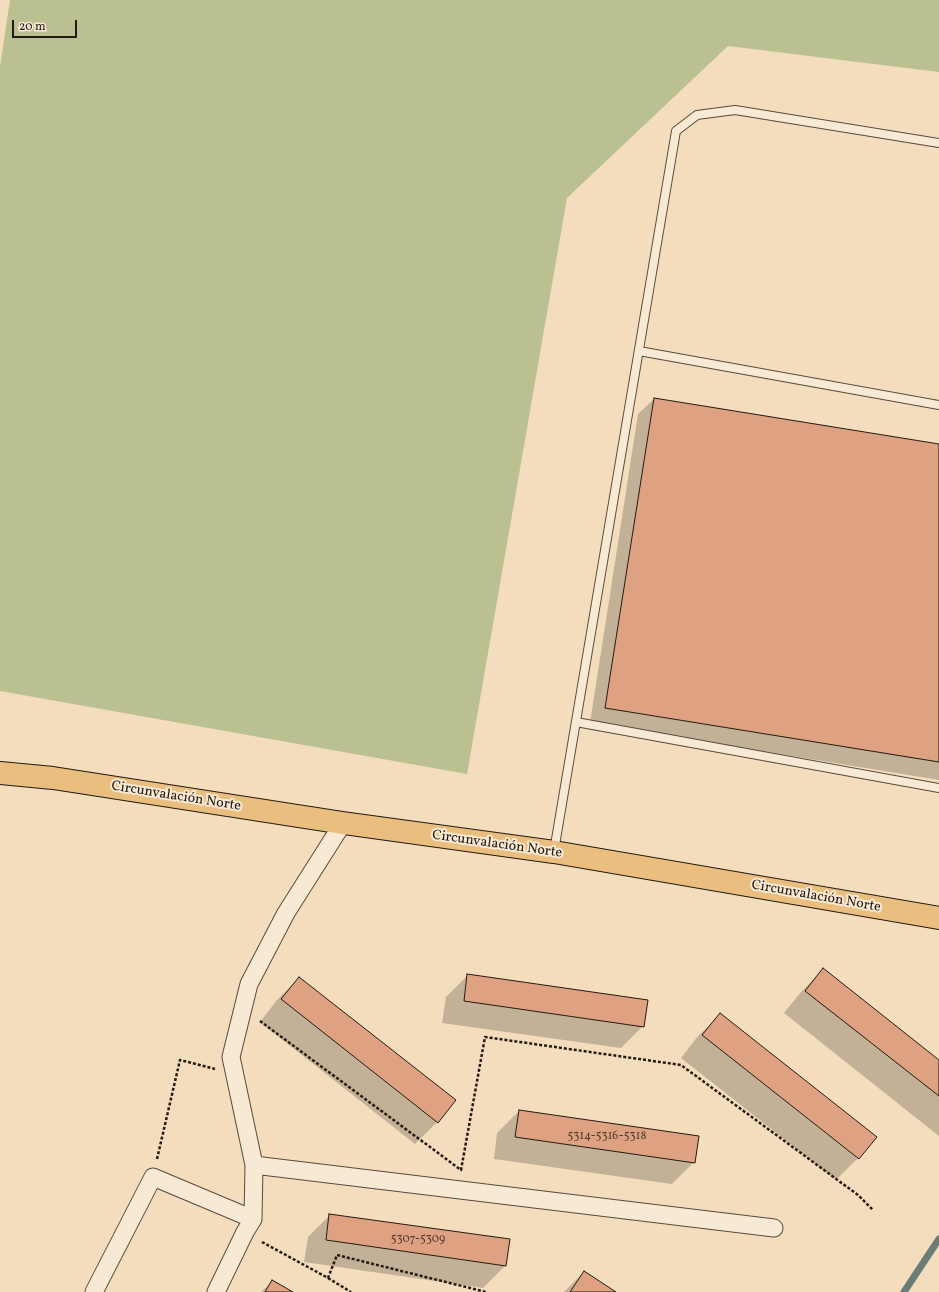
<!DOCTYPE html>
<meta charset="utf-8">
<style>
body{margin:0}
#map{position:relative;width:939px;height:1292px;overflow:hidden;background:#f3ddbd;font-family:Vollkorn,serif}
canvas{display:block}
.scale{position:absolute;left:12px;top:20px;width:65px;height:18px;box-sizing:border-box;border:2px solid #231a11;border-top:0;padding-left:5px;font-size:12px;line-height:14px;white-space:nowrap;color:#231a11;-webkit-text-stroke:3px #f7e9d4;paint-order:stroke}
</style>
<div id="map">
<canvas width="939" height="1292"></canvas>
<div class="scale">20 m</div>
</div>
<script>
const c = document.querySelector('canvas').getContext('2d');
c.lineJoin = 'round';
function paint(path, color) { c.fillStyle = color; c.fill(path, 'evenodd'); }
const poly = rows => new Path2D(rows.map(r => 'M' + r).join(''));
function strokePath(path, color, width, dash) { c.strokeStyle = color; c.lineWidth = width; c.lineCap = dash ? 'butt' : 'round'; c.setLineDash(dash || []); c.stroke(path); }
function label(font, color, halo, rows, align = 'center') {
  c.font = font + ' Vollkorn,serif'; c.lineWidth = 4; c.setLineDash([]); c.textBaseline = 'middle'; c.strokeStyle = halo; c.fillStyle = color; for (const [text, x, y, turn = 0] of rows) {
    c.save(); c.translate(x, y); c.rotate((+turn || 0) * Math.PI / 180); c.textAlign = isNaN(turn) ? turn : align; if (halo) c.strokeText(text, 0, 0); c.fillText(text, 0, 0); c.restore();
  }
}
paint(poly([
 [10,0,939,0,939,72,728,46,567,198,467,774,0,691,0,67]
]), '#bbc090');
paint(poly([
 [654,399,939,445,939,780,590,723,638,414],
 [823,970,939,1061,939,1136,784,1013,801,992],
 [468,975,643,1026,621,1048,442,1023,446,997],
 [299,978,437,1122,415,1144,260,1022,277,1000],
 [720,1015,875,1137,858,1158,836,1180,681,1058,698,1036],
 [519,1111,694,1162,672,1184,494,1159,497,1133],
 [330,1215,505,1266,483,1288,304,1262,308,1237],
 [584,1272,614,1292,564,1292],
 [273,1281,291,1292,261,1292]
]), '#0003');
strokePath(poly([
 [904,1292,939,1239]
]), '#6c7b75', 7);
const building = poly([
 [654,398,939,444,939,762,605,708,654,398],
 [823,968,939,1060,939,1096,805,991,823,968],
 [467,974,648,1000,644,1027,464,1001,467,974],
 [299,977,456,1100,438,1123,281,999,299,977],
 [720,1013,877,1137,859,1159,702,1035,720,1013],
 [519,1110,699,1136,695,1163,515,1137,519,1110],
 [329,1214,510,1239,506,1266,326,1240,329,1214],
 [584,1271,616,1292,570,1292,584,1271],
 [272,1280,293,1292,265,1292,272,1280]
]);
paint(building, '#dea282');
strokePath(building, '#231a11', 1);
const service = poly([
 [639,351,939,405],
 [576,722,939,788],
 [554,851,676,131,697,115,735,110,939,143]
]);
const minor = poly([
 [254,1165,774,1228],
 [94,1292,153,1177,253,1219],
 [216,1292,245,1232,253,1219,254,1165,231,1057,249,984,286,913,343,823]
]);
const primary = poly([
 [0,773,53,778,343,823,554,852,939,918]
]);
strokePath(service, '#574b3c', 10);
strokePath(minor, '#574b3c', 19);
strokePath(primary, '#231a11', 24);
strokePath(poly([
 [260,1021,461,1170,485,1037,681,1065,858,1195,873,1210],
 [157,1159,180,1060,215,1069],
 [262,1242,328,1278,337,1255,486,1292],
 [328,1278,351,1292]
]), '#231a11', 2.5, [3, 2]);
strokePath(service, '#f7e9d4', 8);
strokePath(minor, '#f7e9d4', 17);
strokePath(primary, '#eabe7e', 22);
label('12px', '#523c2d', null, [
 ["5314-5316-5318",607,1137],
 ["5307-5309",418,1240]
]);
label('14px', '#231a11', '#f7e9d4', [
 ["Circunvalación Norte",176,797,9],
 ["Circunvalación Norte",497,845,8],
 ["Circunvalación Norte",816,897,10]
]);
</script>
